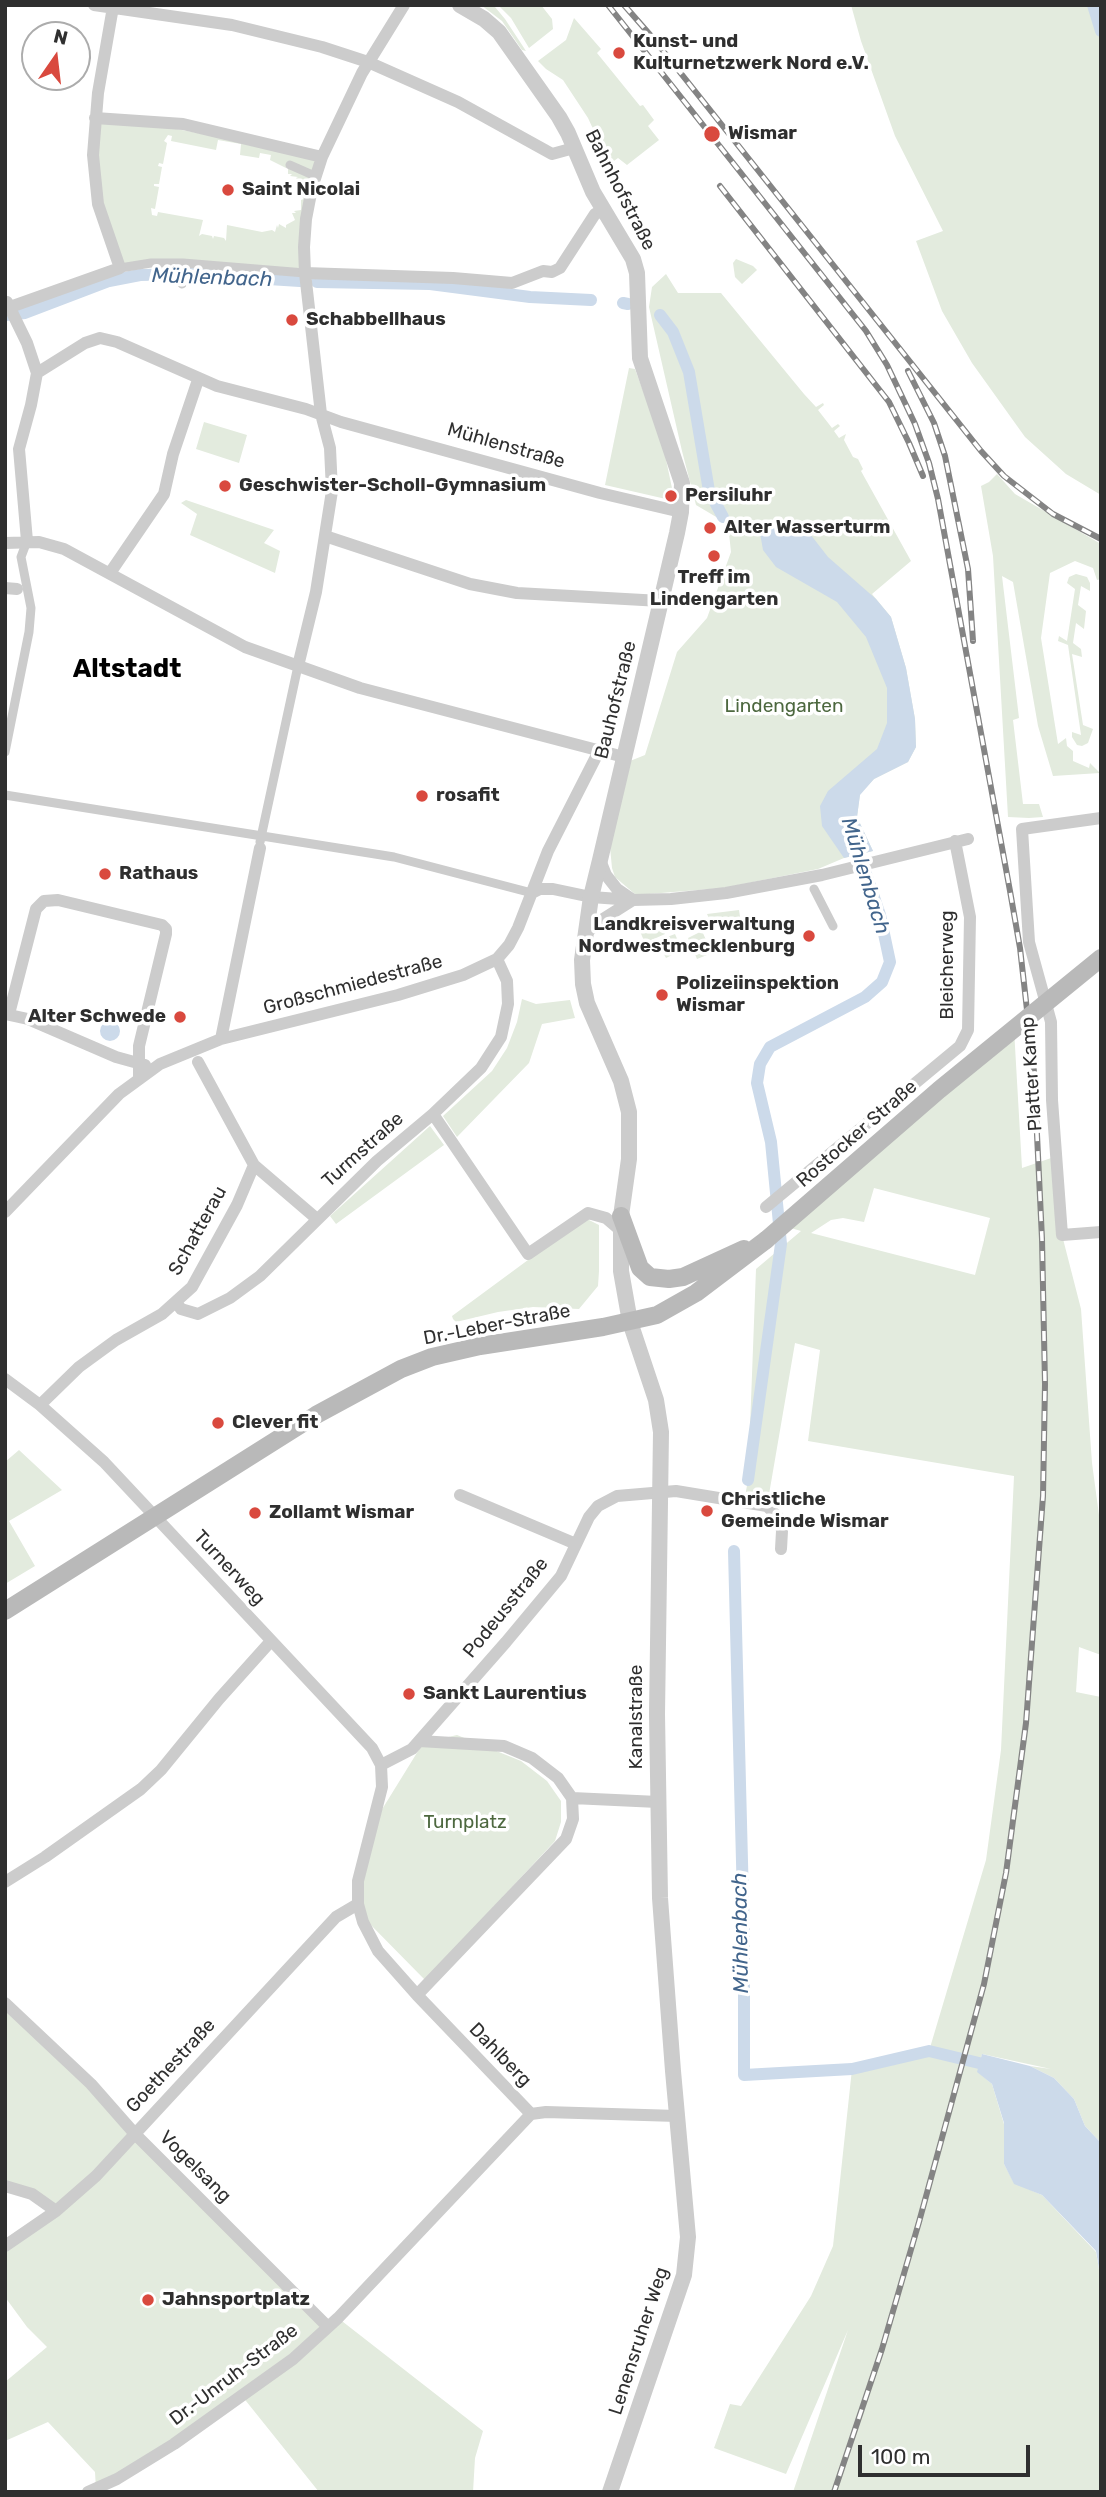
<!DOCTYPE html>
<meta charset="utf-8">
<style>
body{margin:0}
#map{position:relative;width:1106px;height:2497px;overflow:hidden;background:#fff;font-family:Rubik,sans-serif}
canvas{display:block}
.frame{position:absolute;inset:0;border:7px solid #2f2f2f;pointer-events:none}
.north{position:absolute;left:21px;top:21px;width:70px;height:70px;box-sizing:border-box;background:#fff;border:2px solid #acacac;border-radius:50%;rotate:14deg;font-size:19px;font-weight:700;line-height:28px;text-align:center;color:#2f2f2f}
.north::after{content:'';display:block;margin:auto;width:24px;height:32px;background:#d9493e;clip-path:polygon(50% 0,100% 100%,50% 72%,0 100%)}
.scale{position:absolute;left:858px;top:2445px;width:172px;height:32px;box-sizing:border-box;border:4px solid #2f2f2f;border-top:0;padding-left:9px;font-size:21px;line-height:24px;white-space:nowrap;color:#2f2f2f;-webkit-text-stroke:5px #fff;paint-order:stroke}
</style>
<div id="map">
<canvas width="1106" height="2497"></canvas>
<div class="frame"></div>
<div class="north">N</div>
<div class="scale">100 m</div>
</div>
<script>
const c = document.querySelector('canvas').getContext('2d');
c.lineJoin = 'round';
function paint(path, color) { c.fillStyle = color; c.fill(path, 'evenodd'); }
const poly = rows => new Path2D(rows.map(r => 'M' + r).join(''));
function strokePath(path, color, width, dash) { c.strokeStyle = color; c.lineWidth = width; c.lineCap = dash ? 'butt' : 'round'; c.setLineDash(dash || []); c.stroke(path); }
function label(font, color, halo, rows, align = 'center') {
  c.font = font + ' Rubik,sans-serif'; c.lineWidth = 7; c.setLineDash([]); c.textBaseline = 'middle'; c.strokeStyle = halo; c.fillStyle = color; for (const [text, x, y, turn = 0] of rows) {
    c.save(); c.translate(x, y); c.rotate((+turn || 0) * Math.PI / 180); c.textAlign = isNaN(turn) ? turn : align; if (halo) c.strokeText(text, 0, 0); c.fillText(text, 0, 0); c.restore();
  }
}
paint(poly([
 [481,5,492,5,495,7,505,19,526,51,522,50,502,21],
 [498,5,541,5,552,19,553,29,529,48,511,18],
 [851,5,1101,5,1101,495,1066,474,1025,437,972,363,942,311,916,241,943,231,895,136,861,41],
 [574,18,601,49,597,53,640,106,643,105,654,120,648,126,659,140,627,165,618,158,603,169,599,163,594,131,588,118,563,80,546,69,538,61,566,40],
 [101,118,130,120,322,157,312,188,305,273,183,263,120,268,111,241,93,155],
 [168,135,172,136,171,141,216,150,218,140,241,144,240,155,259,158,260,153,271,155,270,160,286,168,288,166,288,174,292,174,290,176,298,177,296,178,303,186,298,192,301,194,298,194,304,199,301,200,301,210,294,211,296,213,292,213,295,220,286,225,286,228,279,224,278,228,277,225,275,232,272,230,262,232,227,225,226,241,224,238,214,236,213,239,212,236,202,234,199,236,203,220,158,212,157,216,152,215,151,208,155,209,159,187,154,186,154,184,159,184,162,167,158,166,159,163,163,164,167,143,164,141],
 [736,259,753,266,757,270,742,284,735,277,733,263],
 [666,274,678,293,721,293,804,394,816,407,823,403,824,405,818,410,832,428,838,424,840,426,834,431,839,438,846,434,844,440,853,457,858,459,863,469,861,471,911,561,872,594,891,617,906,668,915,719,916,747,908,762,874,779,860,794,857,817,873,851,844,858,818,869,723,888,636,895,615,877,612,868,610,847,630,761,645,755,677,652,707,618,731,552,728,524,696,505,682,451,649,307,652,287],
 [629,368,635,369,663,445,673,493,666,499,605,485],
 [204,422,247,435,239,463,196,449],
 [997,474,1015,494,1101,544,1101,579,1097,580,1093,568,1075,561,1050,573,1041,638,1058,744,1066,738,1067,746,1073,751,1073,761,1089,768,1090,763,1100,773,1053,776,1038,726,1013,582,1002,576,1019,718,1013,720,1023,804,1039,804,1043,817,1029,818,1008,817,993,556,981,486,989,482],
 [186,500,274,530,264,543,280,551,275,573,190,535,197,514,181,503],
 [1076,574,1087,577,1090,583,1090,591,1081,586,1078,605,1086,611,1084,629,1076,623,1073,643,1081,649,1082,657,1072,654,1083,725,1093,729,1088,743,1082,746,1077,745,1072,737,1072,732,1081,735,1068,645,1058,641,1059,636,1067,641,1075,589,1067,583,1069,577],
 [739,910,742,930,726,932,722,924,714,929,707,914],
 [669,918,670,921,661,925,665,934,645,943,636,922],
 [702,931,712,953,697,959,688,938],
 [675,934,682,950,666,958,659,945,648,949,646,945],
 [522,999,536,1004,570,1000,575,1018,542,1024,529,1063,457,1137,443,1116,492,1071,507,1048,517,1022],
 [1014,1029,1022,1168,1057,1156,1062,1235,1081,1309,1092,1463,1101,1530,1101,1655,1079,1647,1076,1692,1101,1697,1101,2143,1085,2126,1074,2099,1054,2078,1030,2066,1051,2069,982,2054,978,2072,992,2084,1004,2124,1004,2164,1014,2183,1042,2195,1096,2252,1101,2281,1101,2492,793,2492,848,2330,786,2474,714,2448,730,2404,741,2406,811,2296,833,2246,852,2069,929,2051,986,1860,1001,1750,1014,1476,808,1441,820,1350,795,1343,767,1506,744,1502,748,1480,756,1269,801,1231,784,1226],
 [874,1188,990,1218,975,1275,811,1233,831,1220,843,1218,864,1222],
 [430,1126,444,1145,336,1224,330,1216],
 [585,1218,599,1225,599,1271,598,1286,579,1309,533,1307,498,1312,456,1322,453,1319,452,1316],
 [19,1450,62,1490,9,1521,35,1566,5,1584,5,1462],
 [457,1735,521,1761,547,1781,561,1801,561,1822,555,1841,425,1980,362,1916,362,1882,381,1811,423,1743],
 [5,2003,328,2327,338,2318,483,2431,475,2458,473,2492,319,2492,242,2396,96,2489,95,2472,48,2422,5,2441,5,2382,47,2347,27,2327,5,2297,5,2246,56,2211,5,2186]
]), '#e3ebde');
paint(poly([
 [787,520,807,530,828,557,876,599,891,617,906,668,915,719,916,747,908,762,874,779,860,795,857,817,873,851,844,858,822,826,820,806,828,791,877,749,887,723,887,688,866,637,837,602,776,567,763,550,760,533,773,524],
 '100 1031a10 10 0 1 1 20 0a10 10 0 1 1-20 0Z',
 [982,2054,1030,2066,1054,2078,1074,2099,1085,2126,1101,2143,1101,2281,1096,2251,1042,2195,1014,2184,1004,2164,1004,2123,992,2084,977,2072]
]), '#ccdaea');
strokePath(poly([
 [1093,5,1101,31],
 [317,282,430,284,530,297,591,300],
 [623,303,628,304],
 [5,315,25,313,109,281,140,275,190,274,300,281],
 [660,315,673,332,689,372,709,491,723,517],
 [748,1480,781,1244,771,1142,757,1083,760,1064,770,1047,865,997,882,982,890,962,880,915,854,839],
 [734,1551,744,1939,744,2075,852,2069,929,2051,979,2063]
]), '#ccdaea', 12);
strokePath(poly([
 [290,165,315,176],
 [120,268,151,263,183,263,305,273],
 [182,284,183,279],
 [5,752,29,632,31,608,21,557,27,541],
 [5,795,394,857,532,893],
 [260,842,298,666],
 [814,889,833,926]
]), '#ccc', 9);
strokePath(poly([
 [94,5,232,25,322,47,368,62,458,102,552,154,574,148],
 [95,118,183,124,322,157],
 [305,273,453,278,512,283,543,271,552,272,560,268,595,214,604,210],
 [7,302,27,343,37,373,31,405,19,449,27,541],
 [5,306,13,306,120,268,98,204,93,155,98,93,113,7],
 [37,373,85,343,100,338,117,342,217,386,306,409,341,422,600,493,681,512],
 [325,536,470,584,517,593,661,601],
 [5,543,39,542,64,549,245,647,360,688,624,757],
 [110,573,164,494,173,454,198,380],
 [5,588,17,589],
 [298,666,316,592,332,491,330,448,321,414,305,273,304,247,306,219,312,188,322,157,362,73,404,5],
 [1101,818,1022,829,1029,942,1051,1022,1052,1100,1062,1235,1101,1232],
 [532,893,540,889,553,889,591,897,633,900,671,899,726,893,822,875,968,839],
 [586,933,603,919,633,900,617,889,606,875,600,860],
 [5,1014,28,1019,116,1057,145,1065],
 [9,1014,36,909,44,901,58,900,162,925,166,929,166,934,139,1046,139,1078],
 [221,1039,260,848],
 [198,1062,254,1165,317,1219],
 [433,1114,528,1254,588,1213,606,1218,620,1230],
 [766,1207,960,1046,968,1030,970,917,955,841],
 [5,1212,119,1094,160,1064,221,1039,398,995,463,975,497,959,509,945,518,928,548,851,599,751],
 [176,1302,181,1309,198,1314,230,1298,260,1276,377,1161,433,1114,481,1068,501,1037,508,1004,507,981,497,959],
 [5,1379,40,1405,104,1462,372,1748,381,1765,382,1787,358,1881,358,1904,363,1922,378,1951,417,1995,531,2114,546,2112,677,2116],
 [40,1405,79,1367,116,1340,162,1314,192,1287,237,1205,254,1165],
 [460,1495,576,1544],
 [381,1765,412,1749,506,1642,561,1576,589,1517,598,1506,617,1496,676,1491,767,1506,780,1519,782,1531,781,1549],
 [572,1798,658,1802],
 [5,1882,45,1857,141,1789,161,1770,219,1699,271,1641],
 [417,1995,566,1839,573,1819,572,1798,558,1778,532,1758,504,1746,419,1741],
 [5,2003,91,2084,135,2134,328,2327],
 [5,2186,32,2194,56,2211],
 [5,2246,56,2211,96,2176,336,1917,358,1904],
 [88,2492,117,2479,174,2444,293,2359,338,2318,531,2114]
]), '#ccc', 12);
strokePath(poly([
 [460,5,484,19,499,32,559,117,568,133,593,192,633,259,637,273,640,358,682,483,681,512,677,533,600,860,591,897,582,960,583,984,587,1003,621,1081,629,1112,629,1159,621,1216,621,1271,630,1322,656,1400,661,1432,657,1714,660,1898,673,2071,688,2237,684,2275,610,2492]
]), '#ccc', 16);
strokePath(poly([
 [621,1216,640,1268,650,1277,669,1279,683,1277,744,1249],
 [5,1611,316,1415,401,1369,432,1357,480,1346,603,1327,657,1315,696,1293,766,1240]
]), '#b9b9b9', 18);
const rail = poly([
 [608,5,866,331,887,365,915,424,929,463,938,499,1010,891,1020,948,1034,1072,1042,1239,1045,1384,1043,1496,1026,1723,1006,1873,984,1984,919,2222,882,2349,834,2492],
 [624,5,652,37,981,451,1004,476,1053,514,1101,539],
 [720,186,889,402,909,443,923,476],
 [908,371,934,423,945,456,968,569,973,641]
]);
strokePath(rail, '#848484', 6);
strokePath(rail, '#fff', 3.5, [10]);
strokePath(poly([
 [766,1240,939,1090,1101,958]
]), '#b9b9b9', 18);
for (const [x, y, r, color] of [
 [619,53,7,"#d9493e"],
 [712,134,9,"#d9493e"],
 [228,190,7,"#d9493e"],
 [292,320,7,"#d9493e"],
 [225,486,7,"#d9493e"],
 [671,496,7,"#d9493e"],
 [710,528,7,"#d9493e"],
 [714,556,7,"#d9493e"],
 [422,796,7,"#d9493e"],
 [105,874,7,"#d9493e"],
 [809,936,7,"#d9493e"],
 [662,995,7,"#d9493e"],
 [180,1017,7,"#d9493e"],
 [218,1423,7,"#d9493e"],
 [707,1511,7,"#d9493e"],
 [255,1513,7,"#d9493e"],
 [409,1694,7,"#d9493e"],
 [148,2300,7,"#d9493e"]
]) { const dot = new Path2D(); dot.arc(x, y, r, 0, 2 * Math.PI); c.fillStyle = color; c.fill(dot); strokePath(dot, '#fff', 2.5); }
label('bold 19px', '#2f2f2f', '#fff', [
 ["Kunst- und",633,42],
 ["Kulturnetzwerk Nord e.V.",633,64],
 ["Wismar",728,134],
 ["Saint Nicolai",242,190],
 ["Schabbellhaus",306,320],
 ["Geschwister-Scholl-Gymnasium",239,486],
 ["Persiluhr",685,496],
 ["Alter Wasserturm",724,528],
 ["Treff im",714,578,"center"],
 ["Lindengarten",714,600,"center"],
 ["rosafit",436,796],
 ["Rathaus",119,874],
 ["Landkreisverwaltung",795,925,"right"],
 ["Nordwestmecklenburg",795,947,"right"],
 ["Polizeiinspektion",676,984],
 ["Wismar",676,1006],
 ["Alter Schwede",166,1017,"right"],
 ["Clever fit",232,1423],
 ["Christliche",721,1500],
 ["Gemeinde Wismar",721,1522],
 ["Zollamt Wismar",269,1513],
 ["Sankt Laurentius",423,1694],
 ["Jahnsportplatz",162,2300]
], 'left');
label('19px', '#2f2f2f', '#fff', [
 ["Bahnhofstraße",620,190,63],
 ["Mühlenstraße",506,446,16],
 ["Bauhofstraße",616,700,-76],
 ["Bleicherweg",948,965,-90],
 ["Großschmiedestraße",353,985,-15],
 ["Platter Kamp",1032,1074,-94],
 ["Rostocker Straße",857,1134,-41],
 ["Turmstraße",363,1150,-42],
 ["Schatterau",198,1231,-61],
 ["Dr.-Leber-Straße",497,1325,-11],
 ["Turnerweg",229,1568,47],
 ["Podeusstraße",506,1608,-51],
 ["Kanalstraße",637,1717,-90],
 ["Dahlberg",500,2055,46],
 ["Goethestraße",171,2066,-47],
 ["Vogelsang",195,2167,45],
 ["Lenensruher Weg",639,2341,-72],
 ["Dr.-Unruh-Straße",234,2375,-37]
]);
label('19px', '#4d683f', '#fff', [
 ["Lindengarten",784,707],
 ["Turnplatz",465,1823]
]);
label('italic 21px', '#42658c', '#fff', [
 ["Mühlenbach",212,278,2],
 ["Mühlenbach",865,876,73],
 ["Mühlenbach",741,1933,-91]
]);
label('bold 26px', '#000', '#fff', [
 ["Altstadt",127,669]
]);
</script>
